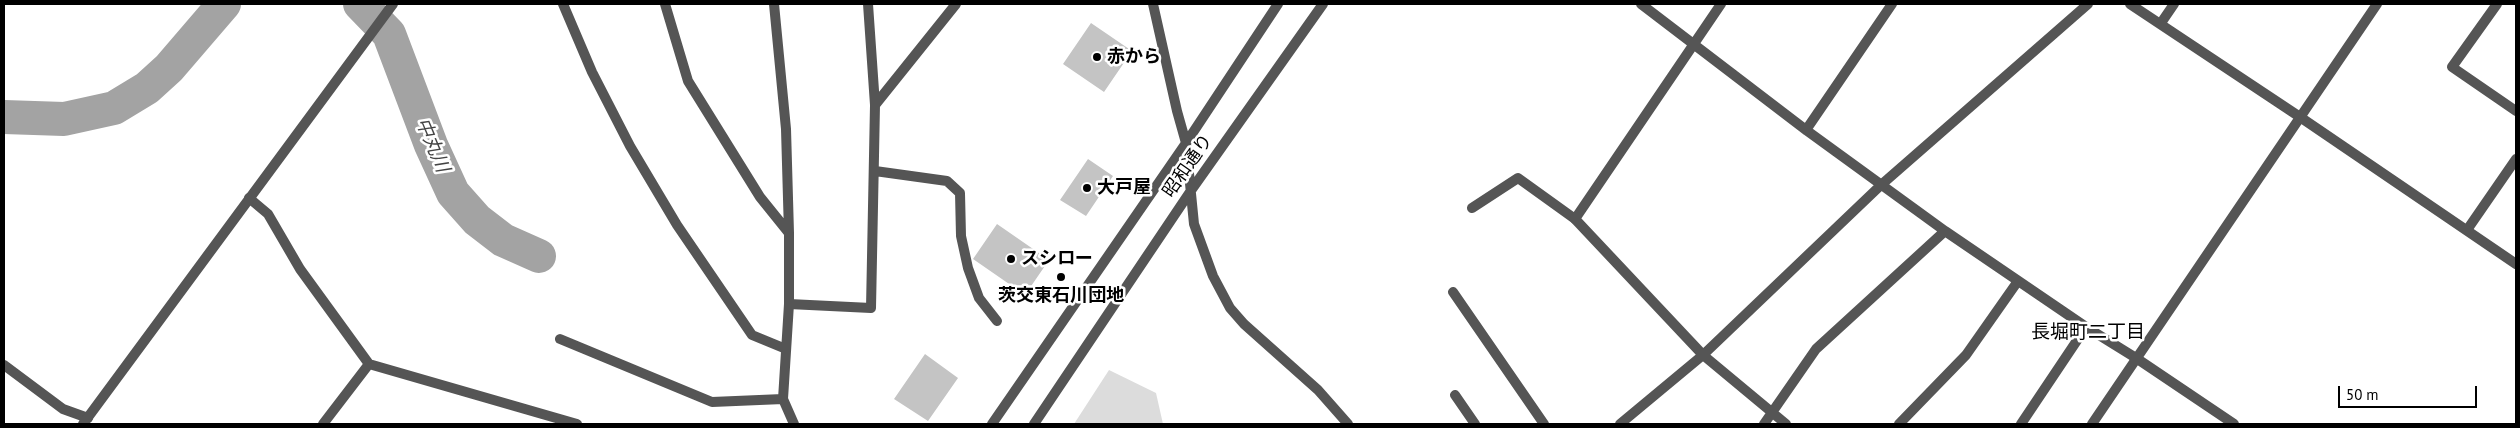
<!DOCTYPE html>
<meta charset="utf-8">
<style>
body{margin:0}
#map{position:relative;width:2520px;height:428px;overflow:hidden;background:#fff;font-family:"PT Sans",sans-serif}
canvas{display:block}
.frame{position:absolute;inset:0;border:5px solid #000;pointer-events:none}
.scale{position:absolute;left:2338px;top:386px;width:139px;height:22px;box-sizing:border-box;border:2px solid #000;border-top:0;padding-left:6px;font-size:15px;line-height:18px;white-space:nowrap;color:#000;-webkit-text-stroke:4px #fff;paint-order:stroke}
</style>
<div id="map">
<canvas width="2520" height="428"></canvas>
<div class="frame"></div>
<div class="scale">50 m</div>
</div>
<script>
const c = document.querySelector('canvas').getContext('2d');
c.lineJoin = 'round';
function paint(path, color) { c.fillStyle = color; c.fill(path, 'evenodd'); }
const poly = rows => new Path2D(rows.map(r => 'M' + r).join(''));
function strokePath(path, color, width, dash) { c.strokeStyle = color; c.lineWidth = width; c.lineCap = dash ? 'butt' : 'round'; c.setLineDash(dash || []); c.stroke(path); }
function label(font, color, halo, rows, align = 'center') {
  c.font = font + ' "PT Sans","Noto Sans JP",sans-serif'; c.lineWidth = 5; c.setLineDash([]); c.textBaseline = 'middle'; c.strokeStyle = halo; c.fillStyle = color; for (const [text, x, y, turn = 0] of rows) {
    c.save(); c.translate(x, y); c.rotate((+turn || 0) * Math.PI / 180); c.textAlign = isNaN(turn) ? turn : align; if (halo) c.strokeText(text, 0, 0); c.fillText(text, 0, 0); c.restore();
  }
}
paint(poly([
 [1109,370,1156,393,1163,424,1074,424]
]), '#dcdcdc');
strokePath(poly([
 [360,4,389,34,431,145,453,193,477,220,503,240,539,256],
 [4,117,64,119,114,108,147,88,169,68,224,4]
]), '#a3a3a3', 34);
paint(poly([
 [1091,23,1132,51,1104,92,1063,64],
 [1088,159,1113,176,1086,216,1060,200],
 [997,224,1049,260,1025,295,973,259],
 [925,354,958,378,928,421,894,399]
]), '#c4c4c4');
strokePath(poly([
 [1472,208,1518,178,1575,219],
 [1453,292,1544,424],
 [1455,395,1475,424]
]), '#555', 10);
strokePath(poly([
 [563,4,592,72,630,146,677,225,752,335,786,349],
 [665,4,688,81,760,197,789,233],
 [774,4,786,129,789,233,789,304,783,399,794,424],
 [1641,4,1806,130,1945,231,2086,327,2136,358],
 [1721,4,1575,219,1703,355,1786,424],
 [2130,4,2300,117],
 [2497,4,2452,67,2516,111],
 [2161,23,2174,4],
 [875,105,956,4],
 [1806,130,1892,4],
 [875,171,947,181,960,193,961,236,968,268,979,298,997,321],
 [249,198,268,214,300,269,369,364,577,424],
 [2467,230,2516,159],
 [789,304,871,308,875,105,868,4],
 [560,339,712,402,783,399],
 [4,365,63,409,88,418],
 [323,424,369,364],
 [1620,424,1703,355,1881,185,2088,4],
 [1764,424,1816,349,1945,231],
 [1899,424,1966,355,2018,281],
 [2021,424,2086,327]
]), '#555', 10);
strokePath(poly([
 [1153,4,1177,111,1186,143,1194,224,1213,276,1230,308,1244,324,1318,390,1348,424],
 [2300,117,2516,264],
 [2136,358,2234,424],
 [83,424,393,4],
 [992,424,1186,143,1278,4],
 [1034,424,1192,189,1323,4],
 [2092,424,2377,4]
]), '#555', 10);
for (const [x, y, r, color] of [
 [1097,57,5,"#000"],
 [1087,188,5,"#000"],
 [1011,259,5,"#000"],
 [1061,277,5,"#000"]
]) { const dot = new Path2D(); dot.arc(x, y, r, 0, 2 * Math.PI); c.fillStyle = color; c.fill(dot); strokePath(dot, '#fff', 2); }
label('bold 18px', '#000', '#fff', [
 ["赤から",1107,57],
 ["大戸屋",1097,188],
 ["スシロー",1021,259],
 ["茨交東石川団地",1061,296,"center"]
], 'left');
label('18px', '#000', '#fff', [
 ["昭和通り",1188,166,-55]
]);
label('italic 19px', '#444', '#fff', [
 ["中丸川",432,145,67]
]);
label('19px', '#000', '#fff', [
 ["長堀町二丁目",2088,333]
]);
</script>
